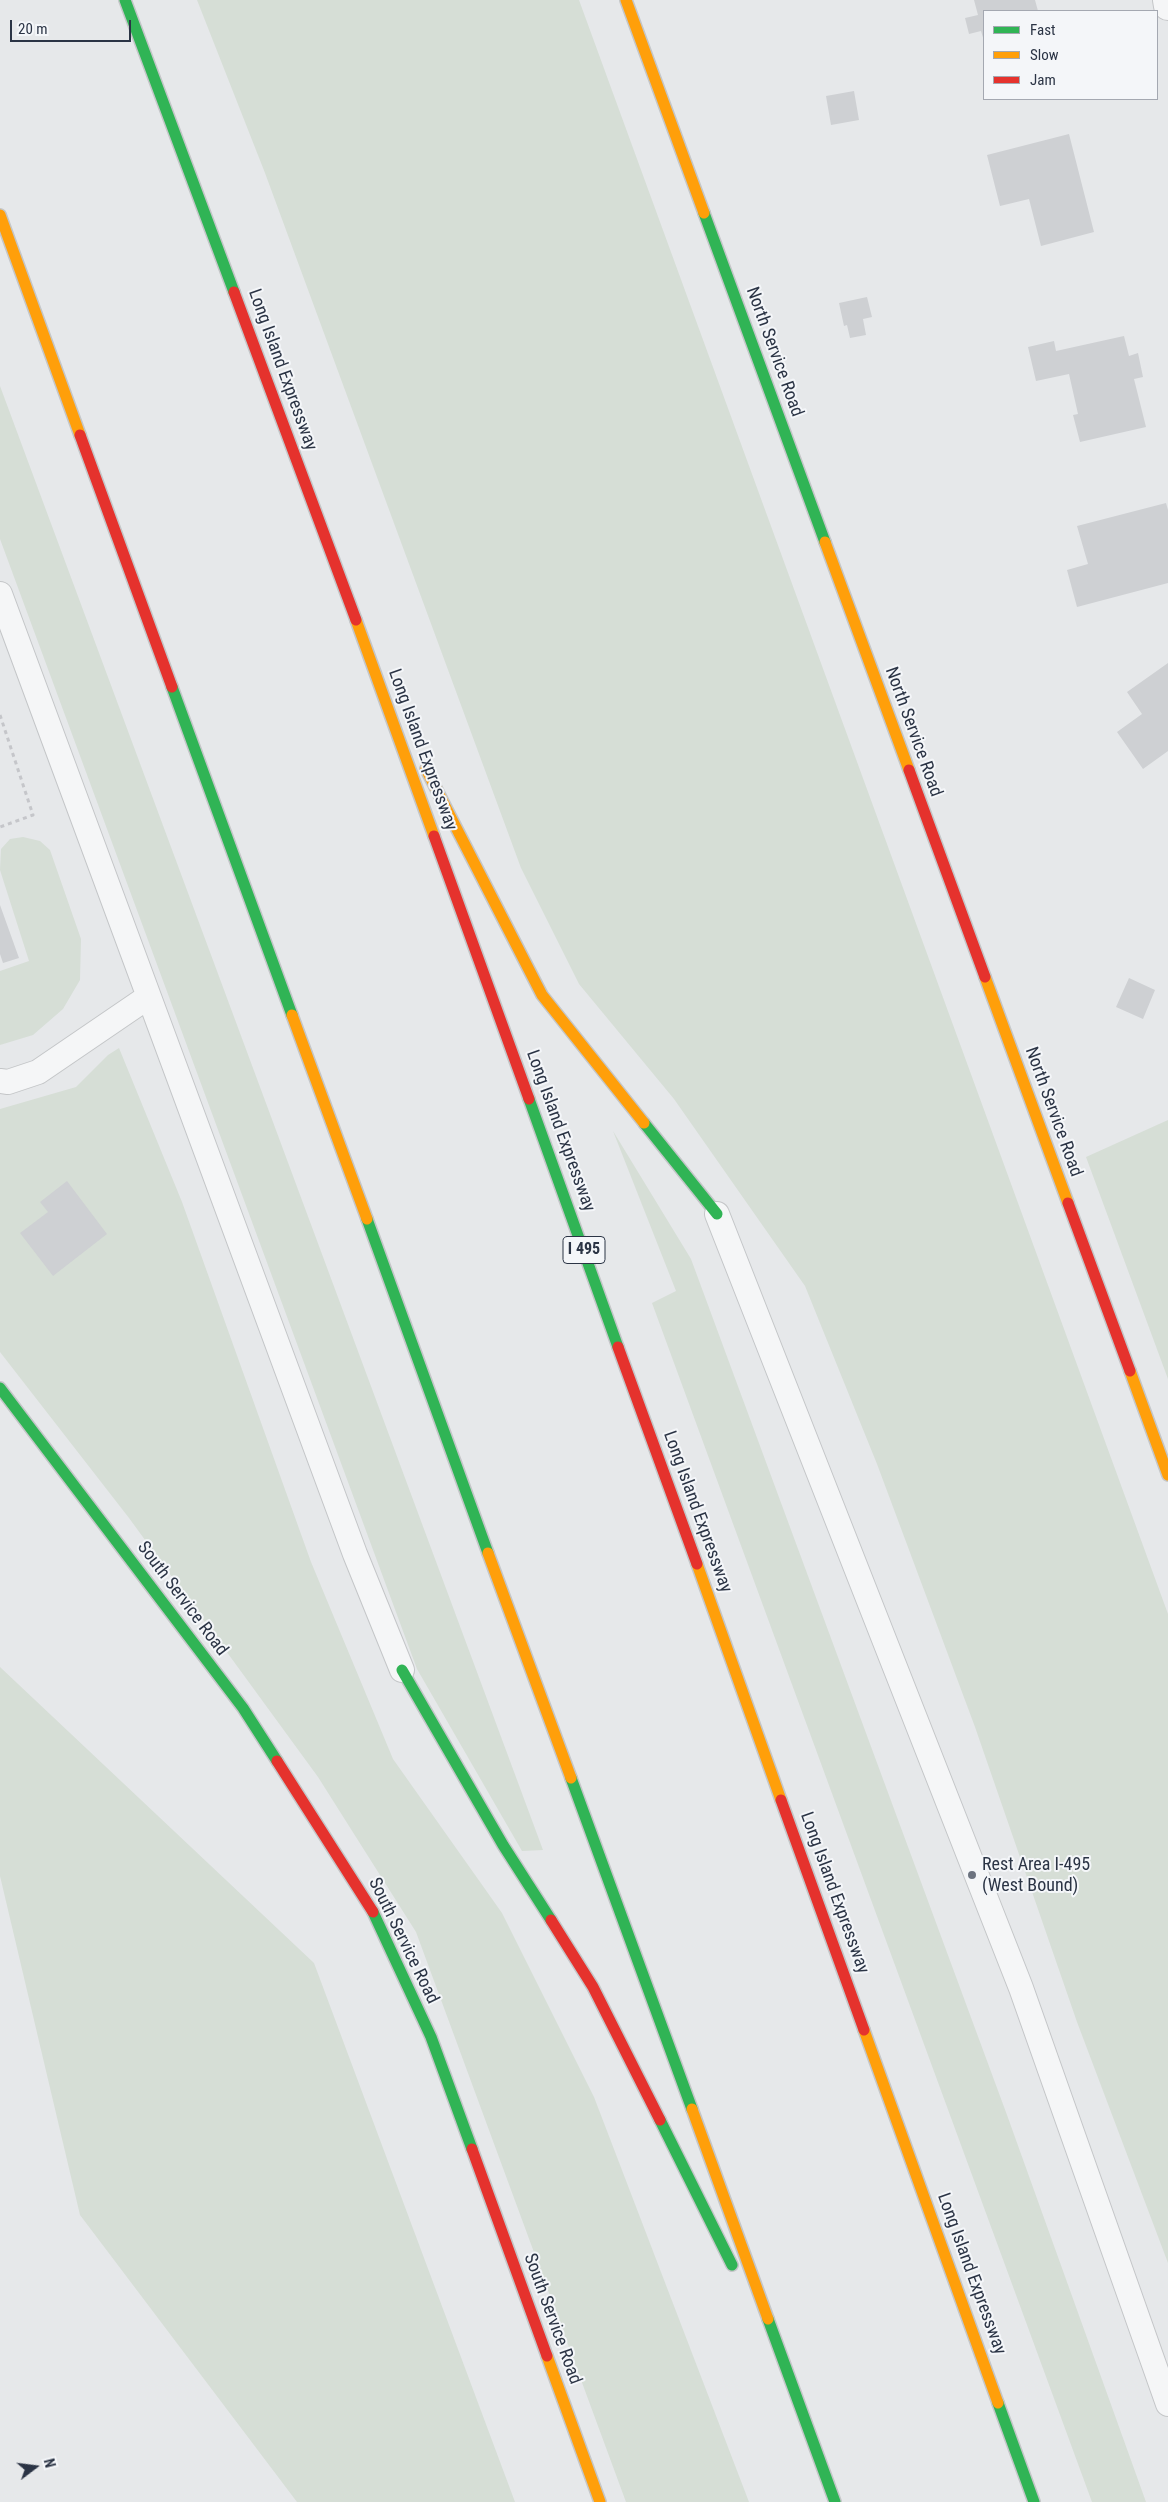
<!DOCTYPE html>
<style>
body{margin:0}
#map{position:relative;width:1168px;height:2502px;overflow:hidden;background:#e6e8ea;font-family:"Roboto Condensed",sans-serif}
canvas{display:block}
.legend{position:absolute;left:983px;top:10px;width:175px;height:90px;box-sizing:border-box;background:#f4f6f9;border:1px solid #a4a8b1;margin:0;padding:6px 9px;list-style:none;font-size:15px;color:#2b3445}
.legend li{display:flex;align-items:center;gap:10px;height:25px}
.legend b{width:25px;border:1px solid #a4a8b1}
.north{position:absolute;left:10px;top:2442px;width:50px;height:50px;-webkit-text-stroke:4px #f4f6f9;paint-order:stroke;rotate:75deg;font-size:14px;font-weight:700;line-height:20px;text-align:center;color:#2b3445}
.north::after{content:'';display:block;margin:auto;width:18px;height:22px;background:#2b3445;clip-path:polygon(50% 0,100% 100%,50% 72%,0 100%)}
.scale{position:absolute;left:10px;top:20px;width:121px;height:22px;box-sizing:border-box;border:2px solid #2b3445;border-top:0;padding-left:6px;font-size:15px;line-height:18px;white-space:nowrap;color:#2b3445;-webkit-text-stroke:4px #f4f6f9;paint-order:stroke}
</style>
<div id="map">
<canvas width="1168" height="2502"></canvas>
<ul class="legend">
<li><b style="height:6px;background:#30b455"></b>Fast</li>
<li><b style="height:6px;background:#ff9f0a"></b>Slow</li>
<li><b style="height:6px;background:#e5322d"></b>Jam</li>
</ul>
<div class="north">N</div>
<div class="scale">20 m</div>
</div>
<script>
const c = document.querySelector('canvas').getContext('2d');
c.lineJoin = 'round';
function paint(path, color) { c.fillStyle = color; c.fill(path, 'evenodd'); }
const poly = rows => new Path2D(rows.map(r => 'M' + r).join(''));
function strokePath(path, color, width, dash) { c.strokeStyle = color; c.lineWidth = width; c.lineCap = dash ? 'butt' : 'round'; c.setLineDash(dash || []); c.stroke(path); }
function label(font, color, halo, rows, align = 'center') {
  c.font = font + ' "Roboto Condensed",sans-serif'; c.lineWidth = 4; c.setLineDash([]); c.textBaseline = 'middle'; c.strokeStyle = halo; c.fillStyle = color; for (const [text, x, y, turn = 0] of rows) {
    c.save(); c.translate(x, y); c.rotate((+turn || 0) * Math.PI / 180); c.textAlign = isNaN(turn) ? turn : align; if (halo) c.strokeText(text, 0, 0); c.fillText(text, 0, 0); c.restore();
  }
}
paint(poly([
 [197,0,579,0,1168,1614,1168,2263,1077,2022,975,1727,877,1464,805,1286,674,1099,579,984,521,868,265,173],
 [0,386,543,1850,522,1851,417,1669,0,539],
 [23,837,40,841,50,850,81,939,80,980,63,1009,33,1035,0,1045,0,971,29,961,0,870,1,849,10,839],
 [119,1048,182,1202,311,1562,393,1759,502,1913,594,2097,749,2502,626,2502,416,1932,318,1777,129,1518,0,1352,0,1109,76,1087,108,1055],
 [1168,1120,1168,1379,1086,1157],
 [613,1131,691,1259,1007,2115,1146,2502,1092,2502,652,1303,676,1291],
 [0,1667,314,1963,515,2502,297,2502,80,2215,0,1876]
]), '#d6ded6');
paint(poly([
 [974,0,1035,0,1038,11,984,11,984,41,981,31,969,34,965,18,978,15],
 [854,91,859,120,831,125,826,96],
 [1069,134,1094,232,1041,246,1029,199,1000,206,987,155],
 [867,297,872,317,863,319,866,335,850,338,847,325,844,326,839,303],
 [1124,336,1129,356,1138,353,1143,377,1134,379,1146,427,1080,442,1073,415,1078,414,1069,374,1036,381,1028,347,1054,341,1056,351],
 [1166,503,1168,510,1168,583,1077,607,1067,570,1088,564,1077,526],
 [1168,663,1168,751,1143,769,1117,732,1142,714,1127,692],
 [0,905,19,958,3,963,0,954],
 [1129,978,1155,990,1143,1019,1116,1007],
 [67,1181,107,1234,53,1276,20,1233,48,1212,40,1202]
]), '#ced0d3');
const lane = poly([
 [0,594,355,1554,402,1670],
 [0,1081,8,1082,38,1072,148,997],
 [717,1214,1021,1988,1168,2404]
]);
const street = poly([
 [1167,0,1168,6]
]);
const fast = poly([
 [125,0,234,292],
 [704,213,825,542],
 [172,687,292,1015],
 [529,1099,618,1347],
 [644,1123,717,1214],
 [367,1219,488,1553],
 [0,1388,243,1708,277,1761],
 [402,1670,503,1845,551,1920],
 [571,1778,692,2109],
 [373,1912,431,2037,472,2149],
 [660,2120,732,2265],
 [768,2319,835,2502],
 [998,2403,1034,2502]
]);
const slow = poly([
 [626,0,704,213],
 [0,215,80,435],
 [825,542,909,770],
 [356,620,434,836],
 [426,769,542,995,644,1123],
 [985,977,1068,1203],
 [292,1015,367,1219],
 [1130,1371,1168,1475],
 [488,1553,571,1778],
 [697,1564,781,1800],
 [864,2030,998,2403],
 [692,2109,768,2319],
 [547,2356,600,2502]
]);
const jam = poly([
 [234,292,356,620],
 [80,435,172,687],
 [909,770,985,977],
 [434,836,529,1099],
 [1068,1203,1130,1371],
 [618,1347,697,1564],
 [277,1761,373,1912],
 [781,1800,864,2030],
 [551,1920,593,1987,660,2120],
 [472,2149,547,2356]
]);
strokePath(lane, '#c4c6c8', 26);
strokePath(street, '#c4c6c8', 30);
strokePath(fast, '#c4c6c8', 14);
strokePath(slow, '#c4c6c8', 14);
strokePath(jam, '#c4c6c8', 14);
strokePath(poly([
 [0,715,33,815,0,827]
]), '#c5c6ca', 3, [4, 4]);
strokePath(lane, '#f5f6f7', 24);
strokePath(street, '#f5f6f7', 28);
strokePath(fast, '#30b455', 11);
strokePath(slow, '#ff9f0a', 11);
strokePath(jam, '#e5322d', 11);
for (const [x, y, r, color] of [
 [972,1875,5,"#6c737f"]
]) { const dot = new Path2D(); dot.arc(x, y, r, 0, 2 * Math.PI); c.fillStyle = color; c.fill(dot); strokePath(dot, '#f4f6f9', 2); }
for (const [x, y, w] of [
 [584,1250,42]
]) { const box = new Path2D(); box.roundRect(x - w / 2, y - 13.5, w, 27, 4); c.fillStyle = '#f4f6f9'; c.fill(box); strokePath(box, '#2b3445', 1); }
label('bold 16px', '#2b3445', null, [
 ["I 495",584,1250]
]);
label('18px', '#2b3445', '#f4f6f9', [
 ["North Service Road",774,352,70],
 ["Long Island Expressway",282,370,70],
 ["North Service Road",913,732,70],
 ["Long Island Expressway",422,750,70],
 ["North Service Road",1053,1112,70],
 ["Long Island Expressway",560,1131,70],
 ["Long Island Expressway",697,1512,70],
 ["South Service Road",182,1599,53],
 ["Long Island Expressway",834,1893,70],
 ["South Service Road",403,1941,64],
 ["Long Island Expressway",971,2274,70],
 ["South Service Road",552,2319,70]
]);
label('18px', '#2b3445', '#f4f6f9', [
 ["Rest Area I-495",982,1865],
 ["(West Bound)",982,1886]
], 'left');
</script>
